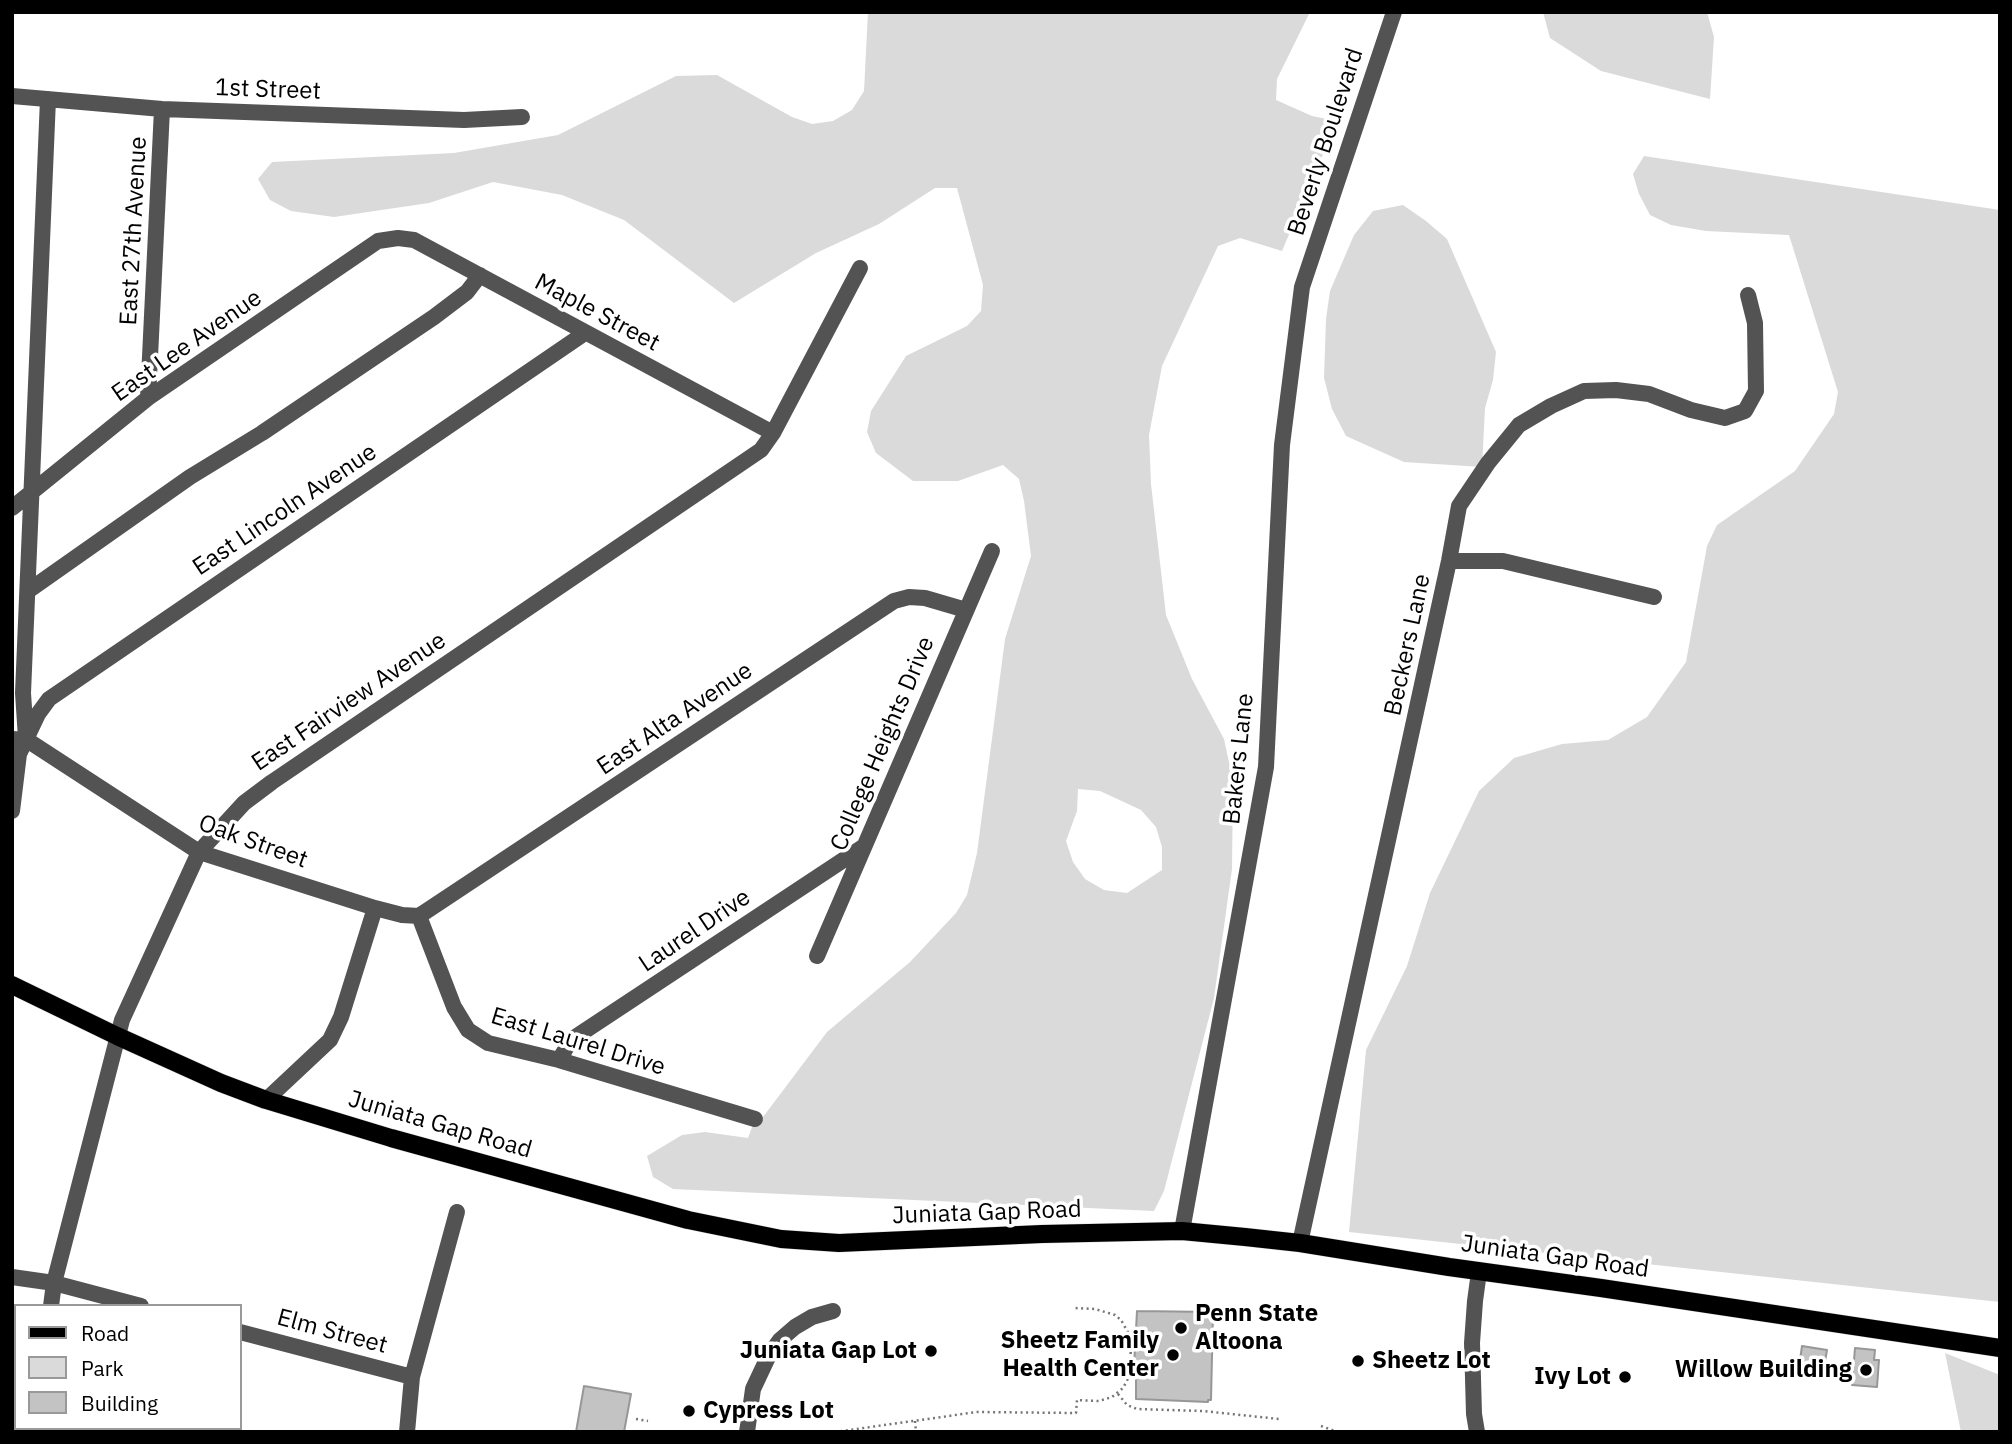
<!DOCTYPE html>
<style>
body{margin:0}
#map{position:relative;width:2012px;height:1444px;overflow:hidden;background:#fff;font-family:"IBM Plex Sans",sans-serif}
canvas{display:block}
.frame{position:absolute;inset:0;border:14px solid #000;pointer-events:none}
.legend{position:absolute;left:14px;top:1304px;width:228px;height:126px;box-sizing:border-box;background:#fff;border:2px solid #999;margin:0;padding:9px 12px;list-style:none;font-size:21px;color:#000}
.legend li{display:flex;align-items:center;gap:14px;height:35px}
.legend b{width:35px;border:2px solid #999}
</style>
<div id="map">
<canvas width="2012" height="1444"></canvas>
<div class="frame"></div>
<ul class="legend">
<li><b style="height:9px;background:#000"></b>Road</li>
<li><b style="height:19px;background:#dadada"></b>Park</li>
<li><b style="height:19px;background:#c3c3c3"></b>Building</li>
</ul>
</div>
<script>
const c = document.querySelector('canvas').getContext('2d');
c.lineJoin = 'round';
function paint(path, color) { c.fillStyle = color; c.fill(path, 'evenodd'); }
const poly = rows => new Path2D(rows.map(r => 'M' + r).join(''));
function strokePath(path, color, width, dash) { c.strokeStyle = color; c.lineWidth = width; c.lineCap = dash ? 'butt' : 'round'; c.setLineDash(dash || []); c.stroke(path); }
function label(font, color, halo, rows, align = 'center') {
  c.font = font + ' "IBM Plex Sans",sans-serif'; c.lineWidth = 7; c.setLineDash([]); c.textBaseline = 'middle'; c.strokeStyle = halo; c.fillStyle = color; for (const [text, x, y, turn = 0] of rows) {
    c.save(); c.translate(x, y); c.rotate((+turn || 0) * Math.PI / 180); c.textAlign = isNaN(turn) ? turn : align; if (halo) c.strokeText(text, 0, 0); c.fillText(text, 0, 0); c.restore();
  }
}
paint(poly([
 [868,12,1310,12,1277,79,1276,100,1312,116,1337,121,1282,251,1240,238,1218,246,1162,366,1149,435,1151,484,1166,615,1192,679,1224,739,1233,781,1232,869,1214,998,1164,1191,1154,1211,673,1189,653,1177,647,1156,682,1135,705,1132,748,1138,755,1119,763,1117,827,1032,910,962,956,913,967,895,977,853,1005,639,1031,556,1024,501,1019,479,1003,465,958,481,913,481,876,453,867,432,871,411,906,356,967,326,981,311,983,285,957,188,935,188,879,224,816,253,734,303,624,220,562,195,493,182,429,203,334,217,291,211,270,200,258,179,272,162,454,153,558,135,676,76,717,75,792,117,812,124,833,121,852,110,864,91],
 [1078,789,1100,791,1141,810,1156,827,1162,847,1162,870,1127,893,1104,890,1085,879,1073,862,1066,841,1077,811],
 [1543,12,1707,12,1714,37,1710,99,1601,71,1550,38],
 [1644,156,2000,210,2000,1302,1349,1232,1366,1050,1407,966,1430,893,1479,791,1514,758,1562,744,1608,740,1647,717,1686,662,1707,546,1717,525,1795,471,1834,414,1838,392,1789,235,1706,231,1671,225,1650,215,1639,194,1633,174],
 [1403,205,1426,221,1447,239,1496,352,1493,380,1485,408,1482,467,1404,462,1346,436,1332,409,1324,378,1326,319,1330,291,1354,235,1373,211],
 [1945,1353,2000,1375,2000,1432,1961,1432]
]), '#dadada');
const building = poly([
 [1137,1311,1213,1312,1211,1400,1208,1400,1208,1402,1136,1399,1136,1366,1134,1366,1137,1311],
 [1802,1346,1827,1350,1822,1379,1803,1376,1804,1367,1799,1367,1802,1346],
 [1855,1348,1875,1350,1874,1360,1879,1360,1877,1387,1852,1385,1855,1348],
 [584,1386,631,1394,624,1432,576,1432,584,1386]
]);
paint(building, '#c3c3c3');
strokePath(building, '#979797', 2);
const major = poly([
 [12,985,117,1036,221,1083,266,1100,391,1138,688,1220,781,1239,839,1243,1042,1234,1182,1231,1245,1237,1300,1243,1449,1267,1601,1288,2000,1348]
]);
strokePath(major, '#dbdbdb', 19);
strokePath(poly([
 [1118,1394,1127,1405,1137,1409,1203,1411,1279,1419],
 [636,1419,648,1421],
 [915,1421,916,1432],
 [1321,1426,1338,1432],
 [835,1432,977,1412,1076,1413,1077,1400,1099,1401,1112,1397,1123,1388,1130,1375,1131,1342,1129,1334,1121,1320,1115,1315,1095,1309,1073,1308]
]), '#757575', 2.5, [2, 3.5]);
strokePath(poly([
 [12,96,162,109,464,120,522,117],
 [148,398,162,109],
 [12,508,148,398,378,241,398,238,414,240,773,433],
 [1449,561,1503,561,1654,597],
 [28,591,190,477,262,433,434,317,467,292,480,275],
 [26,738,23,693,48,99],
 [12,739,27,740,199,852,375,908,402,915,419,916],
 [12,811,19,754,38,714,49,699,585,333],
 [419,916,894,601,909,597,925,598,966,610],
 [419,916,454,1007,468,1030,488,1043,559,1060,755,1119],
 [817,956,992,551],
 [559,1060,571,1040,863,847],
 [266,1100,330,1040,341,1017,375,908],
 [1182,1231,1266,767,1282,445,1302,287,1394,12],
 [1300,1243,1449,561,1459,506,1488,463,1519,425,1551,406,1584,391,1616,390,1649,394,1691,410,1725,418,1745,411,1756,391,1755,323,1748,295],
 [12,1277,54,1283,141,1306],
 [51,1306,54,1283,122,1020,199,852,244,803,272,782,761,450,773,433,860,268],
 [240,1332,412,1377],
 [35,1432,35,1428],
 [407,1432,412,1377,457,1212],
 [747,1432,753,1389,769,1355,780,1340,795,1327,812,1317,833,1311],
 [1477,1432,1474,1414,1472,1343,1475,1301,1479,1272]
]), '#535353', 16);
strokePath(major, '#000', 18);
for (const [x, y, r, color] of [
 [1181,1328,7,"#000"],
 [931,1351,7,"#000"],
 [1173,1355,7,"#000"],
 [1358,1361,7,"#000"],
 [1866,1370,7,"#000"],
 [1625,1377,7,"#000"],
 [689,1411,7,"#000"]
]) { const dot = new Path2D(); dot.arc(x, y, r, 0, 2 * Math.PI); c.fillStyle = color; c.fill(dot); strokePath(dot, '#fff', 2.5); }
label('24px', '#000', '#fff', [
 ["1st Street",268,90,2],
 ["Beverly Boulevard",1326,142,-72],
 ["East 27th Avenue",134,231,-87],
 ["Maple Street",597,313,28],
 ["East Lee Avenue",187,346,-35],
 ["East Lincoln Avenue",285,510,-34],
 ["Beckers Lane",1408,645,-78],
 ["East Fairview Avenue",349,702,-34],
 ["East Alta Avenue",675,719,-34],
 ["College Heights Drive",883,744,-67],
 ["Bakers Lane",1239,759,-84],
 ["Oak Street",253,842,20],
 ["Laurel Drive",695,931,-34],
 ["East Laurel Drive",578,1042,17],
 ["Juniata Gap Road",440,1125,16],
 ["Juniata Gap Road",987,1213,-2],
 ["Juniata Gap Road",1555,1257,8],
 ["Elm Street",332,1332,15]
]);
label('bold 24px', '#000', '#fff', [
 ["Penn State",1195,1314,"left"],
 ["Altoona",1195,1342,"left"],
 ["Sheetz Family",1159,1341],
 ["Health Center",1159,1369],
 ["Juniata Gap Lot",917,1351],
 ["Sheetz Lot",1372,1361,"left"],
 ["Willow Building",1852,1370],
 ["Ivy Lot",1611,1377],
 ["Cypress Lot",703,1411,"left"]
], 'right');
</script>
